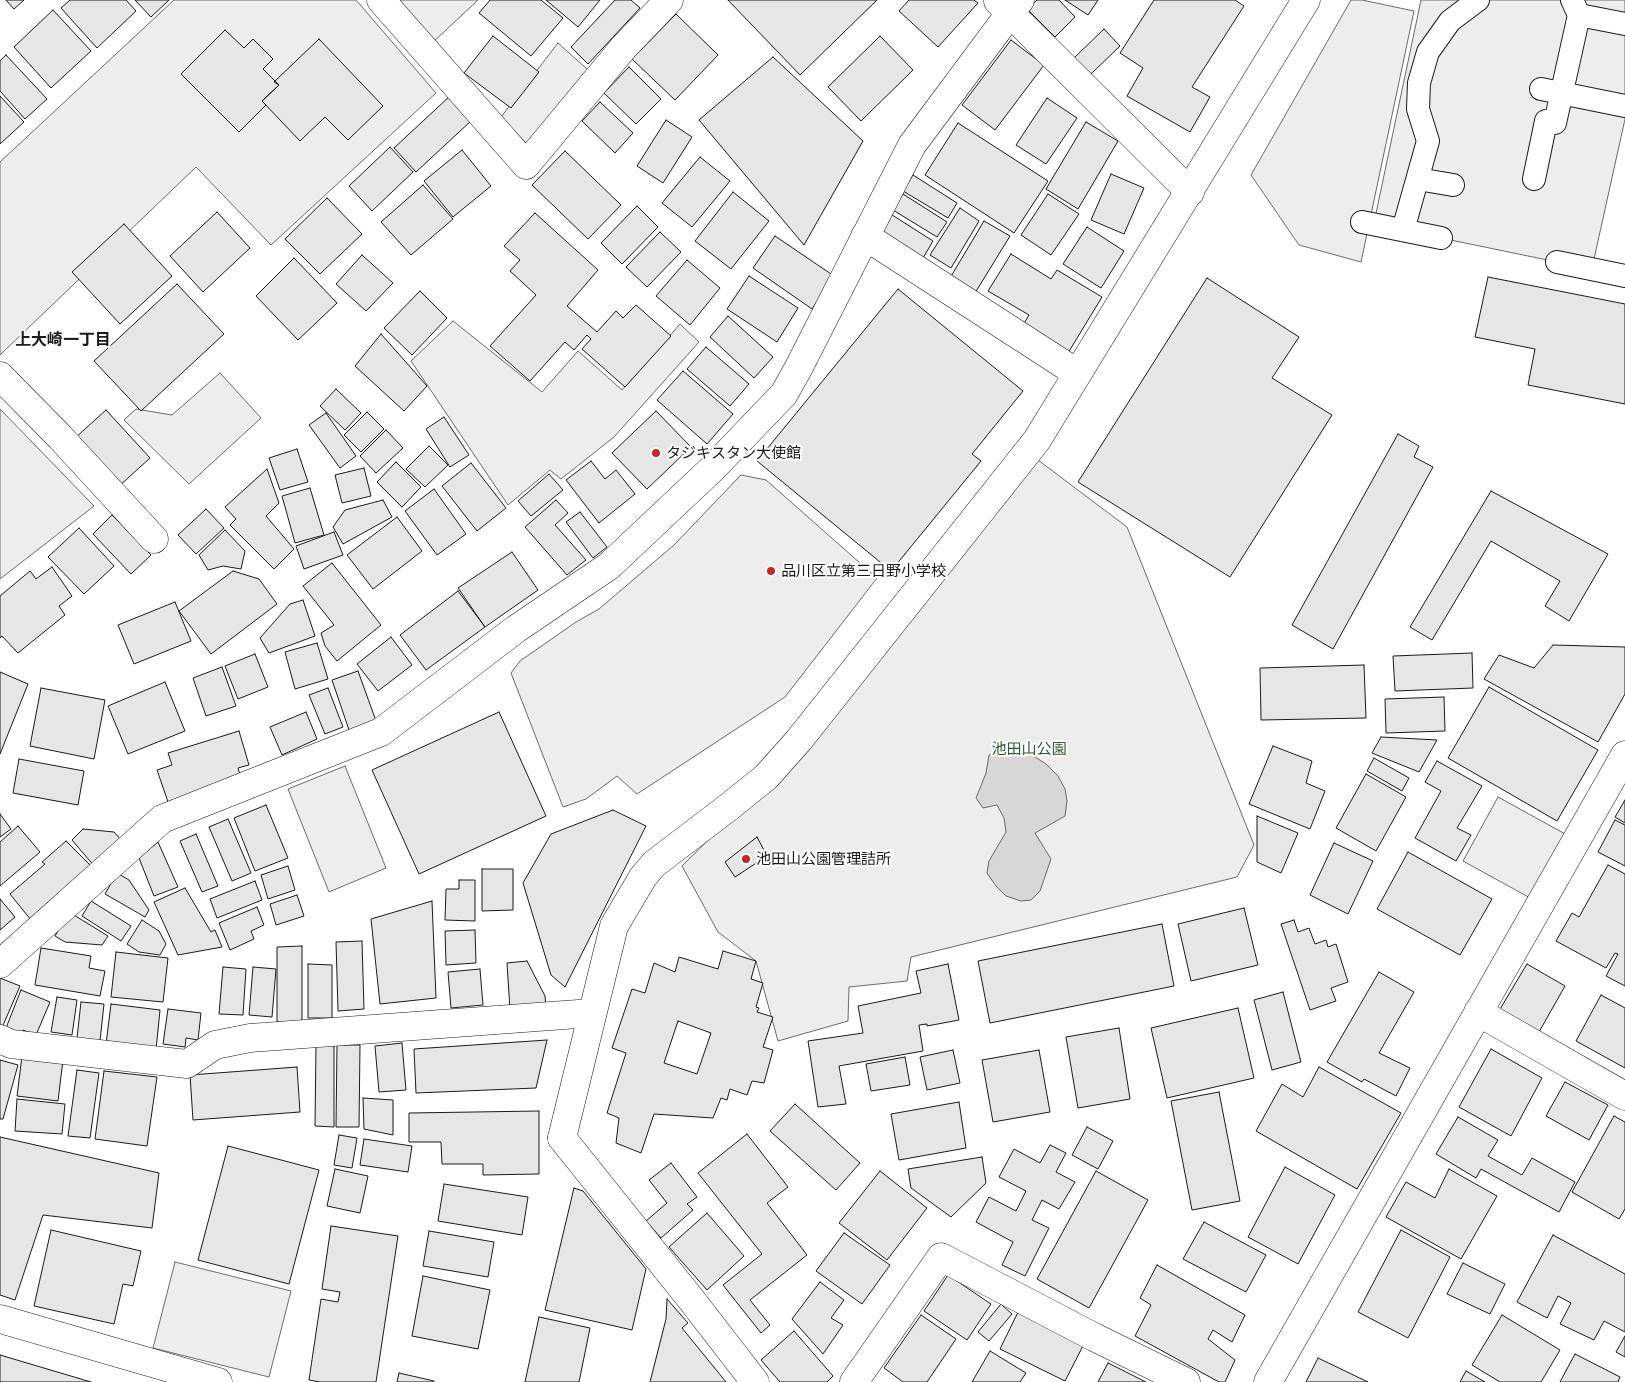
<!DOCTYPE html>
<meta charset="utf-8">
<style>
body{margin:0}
canvas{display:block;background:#fff}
</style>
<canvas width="1625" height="1382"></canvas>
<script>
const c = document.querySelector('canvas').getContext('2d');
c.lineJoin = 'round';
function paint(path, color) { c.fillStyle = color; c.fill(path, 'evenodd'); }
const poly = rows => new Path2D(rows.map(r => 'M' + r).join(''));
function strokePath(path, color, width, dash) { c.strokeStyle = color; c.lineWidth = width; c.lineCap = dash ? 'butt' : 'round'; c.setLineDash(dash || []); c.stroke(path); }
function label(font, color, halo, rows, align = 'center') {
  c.font = font + ' "Alegreya Sans","Noto Sans JP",sans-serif'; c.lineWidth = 4; c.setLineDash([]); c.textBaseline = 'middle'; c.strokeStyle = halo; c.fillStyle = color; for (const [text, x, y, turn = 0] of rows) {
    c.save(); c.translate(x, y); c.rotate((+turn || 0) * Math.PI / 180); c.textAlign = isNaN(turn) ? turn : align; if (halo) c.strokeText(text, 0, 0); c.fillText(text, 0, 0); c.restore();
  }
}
const built = poly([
 [174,0,356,0,436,93,271,245,196,167,0,355,0,162,174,0],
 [393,0,478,0,430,45,393,0],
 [1351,0,1362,0,1414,11,1361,262,1299,245,1251,175,1351,0],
 [1421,0,1625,0,1625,119,1594,259,1557,262,1441,238,1375,218,1421,0],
 [558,43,588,70,528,145,501,117,558,43],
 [453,321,542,392,578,351,622,390,680,324,699,342,614,437,561,479,550,470,508,505,411,361,453,321],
 [220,373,261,418,189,484,124,420,136,409,172,415,220,373],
 [0,409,94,506,0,579,0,409],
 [1038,460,1127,527,1254,845,1237,877,911,957,907,981,849,987,848,1021,778,1041,756,961,718,932,682,866,824,726,1038,460],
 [741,475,766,480,877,578,785,697,637,794,617,776,586,799,563,807,511,673,520,661,576,622,599,609,674,545,741,475],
 [345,766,386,868,329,892,288,789,345,766],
 [1498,797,1567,835,1532,899,1463,861,1498,797],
 [175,1262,291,1291,269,1377,153,1348,175,1262]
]);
paint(built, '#ededed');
strokePath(built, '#6a6a6a', 1);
const water = poly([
 [1004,746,1032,755,1046,764,1058,776,1065,789,1067,801,1065,816,1035,833,1051,859,1040,891,1031,900,1021,901,1006,896,996,886,987,873,989,861,1006,832,1004,818,997,805,983,808,976,798,986,773,989,755,1004,746]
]);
paint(water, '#d7d7d7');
strokePath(water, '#6a6a6a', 1);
const building = poly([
 [6,0,24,0,14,9,6,0],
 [70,0,126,0,136,11,97,48,61,8,70,0],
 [135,0,169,0,151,17,135,0],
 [490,0,541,0,563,18,531,56,479,13,490,0],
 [546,0,600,0,578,27,546,0],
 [615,0,631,0,640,8,588,64,571,47,615,0],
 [728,0,877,0,800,75,728,0],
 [909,0,974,0,978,3,938,47,899,11,909,0],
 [1037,0,1059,0,1075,17,1055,37,1027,9,1037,0],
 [1065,0,1098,0,1088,15,1065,0],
 [1154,0,1235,0,1244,6,1192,87,1210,97,1190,132,1127,96,1143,68,1120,53,1154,0],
 [53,10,91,51,51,88,14,47,53,10],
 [676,14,718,55,675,100,632,59,676,14],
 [1104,29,1120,46,1090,75,1074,58,1104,29],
 [225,30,244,48,253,39,273,59,263,69,279,85,262,101,266,105,239,132,181,74,225,30],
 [493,36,539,72,511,108,464,73,493,36],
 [880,36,913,70,861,121,828,87,880,36],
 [319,39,383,106,348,140,325,117,300,141,262,101,279,85,274,82,319,39],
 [1011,40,1044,65,995,130,962,105,1011,40],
 [6,55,47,99,25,119,0,91,0,61,6,55],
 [773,57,863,141,804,245,699,120,773,57],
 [629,67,661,99,636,124,604,93,629,67],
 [0,96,24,122,0,144,0,96],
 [450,96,472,120,416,172,394,148,450,96],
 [1047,98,1077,118,1046,164,1016,145,1047,98],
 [600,102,633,133,615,153,582,121,600,102],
 [666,120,692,137,663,183,637,166,666,120],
 [1086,122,1118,141,1078,209,1046,189,1086,122],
 [958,123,1048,181,1014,233,925,175,958,123],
 [390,147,413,172,372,211,349,186,390,147],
 [462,150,491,186,453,217,424,181,462,150],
 [565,151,621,205,588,239,532,185,565,151],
 [700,157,730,181,692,227,662,203,700,157],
 [1111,174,1144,188,1124,234,1091,220,1111,174],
 [913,175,957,203,948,218,903,191,913,175],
 [423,185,453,219,411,255,381,222,423,185],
 [733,192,769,221,731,269,695,241,733,192],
 [903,194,947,222,937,237,893,210,903,194],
 [1048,194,1079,214,1051,255,1021,235,1048,194],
 [327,198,362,234,320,274,285,239,327,198],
 [637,206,658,227,622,264,601,243,637,206],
 [960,208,979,221,951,268,930,255,960,208],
 [217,212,250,248,203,292,170,256,217,212],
 [535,213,598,270,567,306,597,332,616,311,623,318,636,305,671,336,625,387,582,349,591,339,587,335,574,350,565,342,530,381,490,346,536,295,510,271,520,260,504,246,535,213],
 [889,213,933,241,923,258,878,230,889,213],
 [984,221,1010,236,975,293,950,278,984,221],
 [124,224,172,276,120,324,72,272,124,224],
 [1087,227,1124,251,1101,288,1063,264,1087,227],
 [660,232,681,252,647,287,626,267,660,232],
 [775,236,834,276,812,309,753,268,775,236],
 [1011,254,1051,279,1057,270,1102,297,1068,353,1023,325,1029,315,988,291,1011,254],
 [362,255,393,283,366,311,336,284,362,255],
 [294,258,337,303,298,340,256,296,294,258],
 [687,260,720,288,690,325,656,296,687,260],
 [749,276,798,308,777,342,727,309,749,276],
 [1488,277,1625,304,1625,404,1528,385,1535,349,1475,337,1488,277],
 [1207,278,1299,337,1272,378,1332,415,1230,577,1078,482,1207,278],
 [177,284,224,334,141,411,94,361,177,284],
 [898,289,1023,391,972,454,981,461,891,571,757,461,898,289],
 [420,291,447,318,412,355,384,328,420,291],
 [728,316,773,357,754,378,710,337,728,316],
 [381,334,427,386,404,411,355,366,381,334],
 [706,347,749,384,730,406,687,369,706,347],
 [683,371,733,414,707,444,657,400,683,371],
 [336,389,361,413,345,430,320,406,336,389],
 [106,410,150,458,118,487,74,439,106,410],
 [656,411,691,447,647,489,612,453,656,411],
 [367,412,384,429,361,452,344,435,367,412],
 [326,413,356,456,340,468,309,425,326,413],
 [444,417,469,455,450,467,426,429,444,417],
 [386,430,403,448,376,473,360,456,386,430],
 [1398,434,1419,446,1414,457,1433,467,1333,649,1292,625,1398,434],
 [429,446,448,465,425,487,406,469,429,446],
 [297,449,308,482,280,490,269,458,297,449],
 [591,461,605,479,616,470,635,494,599,523,566,480,591,461],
 [396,462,421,487,402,507,377,482,396,462],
 [471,463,506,508,477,531,442,486,471,463],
 [364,468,371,496,342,503,335,475,364,468],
 [267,469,279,503,266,516,294,549,274,569,230,525,236,519,225,507,267,469],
 [549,474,563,490,531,516,518,501,549,474],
 [310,488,324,535,295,543,282,496,310,488],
 [434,489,466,534,437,555,405,511,434,489],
 [1491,491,1608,554,1569,621,1545,606,1560,581,1491,541,1432,640,1410,627,1491,491],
 [383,500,392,517,343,544,333,527,345,510,383,500],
 [556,500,568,513,555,525,586,560,567,575,525,527,556,500],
 [206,509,224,528,196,554,178,535,206,509],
 [580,512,607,547,593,558,566,522,580,512],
 [112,515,151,555,131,574,93,534,112,515],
 [397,517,422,551,373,589,347,555,397,517],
 [79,528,114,566,84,594,48,557,79,528],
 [225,530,245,551,241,569,223,566,208,570,199,555,225,530],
 [334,532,343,555,304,569,296,546,334,532],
 [512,552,538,590,485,627,458,588,512,552],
 [332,563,381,625,337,661,325,646,321,633,334,625,303,586,332,563],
 [52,567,72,596,59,606,65,615,18,653,2,636,0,638,0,596,30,571,36,579,52,567],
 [233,571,259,579,277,604,211,654,179,611,233,571],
 [458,591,485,627,426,670,400,635,458,591],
 [303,600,315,636,269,653,260,638,290,604,303,600],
 [175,602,191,641,134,664,118,625,175,602],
 [391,637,412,665,378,691,357,664,391,637],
 [317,643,328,679,295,689,285,652,317,643],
 [1553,645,1625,647,1625,694,1598,742,1484,679,1499,655,1534,668,1553,645],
 [1472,653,1473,688,1395,691,1393,656,1472,653],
 [255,654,268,687,238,699,225,666,255,654],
 [1364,665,1366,718,1261,720,1260,668,1364,665],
 [222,667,236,706,206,716,193,678,222,667],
 [358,671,376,721,349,730,332,680,358,671],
 [0,672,28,684,0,754,0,672],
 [165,682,185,731,128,754,108,706,165,682],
 [1489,687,1598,750,1557,821,1448,758,1489,687],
 [41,688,105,700,94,759,30,746,41,688],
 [328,688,343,727,325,734,309,695,328,688],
 [1444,697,1445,731,1386,733,1385,699,1444,697],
 [306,712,317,739,282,755,270,727,306,712],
 [499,712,546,816,419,874,372,770,499,712],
 [239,731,249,765,238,768,241,778,168,802,157,770,172,765,168,753,239,731],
 [1381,737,1437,740,1419,772,1372,753,1381,737],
 [1273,746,1312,761,1306,783,1325,791,1310,829,1249,804,1273,746],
 [1374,758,1409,778,1402,791,1367,771,1374,758],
 [19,759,84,771,78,805,13,793,19,759],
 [1437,761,1482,786,1457,828,1471,835,1456,861,1415,838,1441,791,1425,782,1437,761],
 [1366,774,1406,797,1376,851,1336,828,1366,774],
 [1625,800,1625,823,1615,817,1625,800],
 [266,805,288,858,255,871,234,818,266,805],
 [613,810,646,826,565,987,551,975,523,883,551,834,613,810],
 [0,814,11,829,0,837,0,814],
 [1257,816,1298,833,1281,873,1257,862,1257,816],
 [228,819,251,873,232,881,209,827,228,819],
 [1615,820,1625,825,1625,866,1598,852,1615,820],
 [18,826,40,852,0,886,0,842,18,826],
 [83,829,114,832,123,842,95,867,72,840,83,829],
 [196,834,218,886,202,892,180,841,196,834],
 [757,837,767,856,735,877,725,862,757,837],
 [66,841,94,869,31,920,10,894,45,864,42,862,66,841],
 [158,842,178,887,154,896,139,858,158,842],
 [1334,843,1373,861,1348,914,1310,895,1334,843],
 [1408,852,1492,899,1460,955,1377,909,1408,852],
 [1608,865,1625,874,1625,986,1606,976,1618,954,1615,953,1606,968,1556,941,1572,913,1579,917,1608,865],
 [288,866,295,890,268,899,261,875,288,866],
 [482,869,513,869,513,910,482,911,482,869],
 [117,873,129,880,149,910,145,917,105,894,117,873],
 [459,880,475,880,475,921,445,920,446,889,459,889,459,880],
 [255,881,262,900,217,918,210,899,255,881],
 [185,888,211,932,215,930,222,947,178,955,154,902,185,888],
 [297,895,304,916,276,925,270,904,297,895],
 [0,899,15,917,0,930,0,899],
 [91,901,131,926,121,941,82,916,91,901],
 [432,901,436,998,380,1004,371,919,432,901],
 [257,907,264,925,251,931,254,939,230,950,219,923,257,907],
 [1244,908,1258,965,1191,981,1178,924,1244,908],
 [69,912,108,936,102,945,65,942,55,936,69,912],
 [142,920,159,931,166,944,160,955,139,952,127,944,142,920],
 [1294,920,1298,932,1309,928,1315,944,1326,940,1328,947,1336,944,1348,982,1331,988,1336,1001,1310,1010,1281,924,1294,920],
 [1162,924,1174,986,990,1023,978,961,1162,924],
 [475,930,476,963,446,965,445,931,475,930],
 [362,941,364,1009,338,1011,336,942,362,941],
 [302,946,302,1023,277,1022,277,947,302,946],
 [41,948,91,956,89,968,105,971,100,996,35,985,41,948],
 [723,951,756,961,751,979,763,983,756,1007,759,1008,757,1012,773,1017,763,1047,773,1050,764,1083,752,1081,747,1095,730,1089,727,1100,721,1098,713,1118,654,1114,641,1153,616,1143,619,1118,607,1113,626,1053,612,1048,632,989,645,993,654,963,675,972,679,957,718,969,723,951],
 [678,1021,711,1033,697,1074,664,1063,678,1021],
 [116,952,168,958,163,1002,111,997,116,952],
 [527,961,545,996,546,1008,510,1010,507,963,527,961],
 [308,964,332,965,332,1018,308,1018,308,964],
 [948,964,959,1020,927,1026,927,1024,919,1025,923,1051,839,1066,846,1104,818,1107,808,1041,863,1033,858,1006,921,993,916,971,948,964],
 [1527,964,1565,986,1539,1032,1500,1009,1527,964],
 [223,967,246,969,243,1015,219,1014,223,967],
 [253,967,276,969,272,1017,249,1015,253,967],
 [480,969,483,1005,451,1008,448,972,480,969],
 [1379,972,1414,992,1379,1053,1410,1068,1396,1096,1364,1079,1362,1082,1327,1062,1379,972],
 [0,978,20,986,1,1030,0,1029,0,978],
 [21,990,50,1002,36,1035,23,1030,20,1039,4,1033,21,990],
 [1283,992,1301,1062,1272,1070,1254,1000,1283,992],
 [1601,995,1625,1008,1625,1068,1576,1041,1601,995],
 [57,997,77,1000,72,1035,51,1032,57,997],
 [81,1002,104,1004,100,1041,77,1038,81,1002],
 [111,1004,160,1010,156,1050,106,1044,111,1004],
 [1238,1008,1254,1078,1167,1098,1151,1028,1238,1008],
 [168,1009,201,1013,198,1040,186,1038,185,1047,163,1044,168,1009],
 [1119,1028,1130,1099,1078,1108,1066,1037,1119,1028],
 [547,1040,536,1088,416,1093,414,1049,547,1040],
 [402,1043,406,1090,379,1092,375,1046,402,1043],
 [316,1045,334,1045,334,1127,315,1126,316,1045],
 [337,1045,360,1045,359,1127,336,1127,337,1045],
 [1491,1049,1542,1078,1511,1136,1459,1107,1491,1049],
 [953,1050,960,1083,927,1090,920,1057,953,1050],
 [1039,1050,1050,1112,993,1122,982,1060,1039,1050],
 [22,1056,63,1060,58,1101,17,1096,22,1056],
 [905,1057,910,1085,871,1091,866,1064,905,1057],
 [0,1060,18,1065,3,1119,0,1119,0,1060],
 [297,1067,300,1112,193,1120,190,1075,297,1067],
 [1319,1067,1401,1113,1357,1189,1256,1131,1282,1084,1303,1097,1319,1067],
 [77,1070,99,1073,90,1138,68,1136,77,1070],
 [104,1071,157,1077,147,1146,95,1139,104,1071],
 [1565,1082,1608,1105,1589,1140,1546,1116,1565,1082],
 [1219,1092,1240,1201,1192,1210,1171,1101,1219,1092],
 [363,1098,393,1100,393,1135,364,1129,363,1098],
 [17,1099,65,1104,62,1134,15,1131,17,1099],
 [959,1102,966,1148,899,1160,891,1114,959,1102],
 [795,1104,860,1163,836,1190,770,1131,795,1104],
 [539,1111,539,1174,483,1175,483,1164,442,1164,441,1142,409,1142,409,1113,539,1111],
 [1614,1116,1625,1122,1625,1209,1619,1219,1572,1192,1614,1116],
 [1458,1117,1498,1140,1488,1156,1522,1175,1532,1158,1575,1182,1559,1212,1481,1169,1476,1178,1436,1154,1458,1117],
 [1087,1127,1113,1141,1098,1169,1072,1155,1087,1127],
 [747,1134,788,1187,767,1203,807,1255,750,1300,770,1325,761,1333,723,1285,762,1254,698,1173,747,1134],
 [339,1135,357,1138,352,1168,334,1165,339,1135],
 [0,1137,159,1173,152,1228,43,1215,15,1300,0,1295,0,1137],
 [364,1139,412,1146,408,1172,360,1165,364,1139],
 [1050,1145,1066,1153,1056,1172,1075,1182,1059,1209,1042,1200,1032,1220,1049,1228,1025,1276,1002,1265,1013,1242,976,1222,989,1197,1016,1211,1026,1191,999,1177,1014,1149,1040,1163,1050,1145],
 [228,1146,319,1170,289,1284,198,1260,228,1146],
 [982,1157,986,1183,951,1217,911,1188,908,1169,982,1157],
 [671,1163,697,1197,687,1204,693,1210,661,1238,646,1221,667,1203,649,1180,671,1163],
 [1285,1167,1335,1195,1298,1264,1248,1237,1285,1167],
 [335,1169,368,1176,360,1213,327,1206,335,1169],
 [1449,1169,1497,1196,1461,1259,1386,1217,1406,1182,1435,1198,1449,1169],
 [880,1171,927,1208,887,1260,839,1223,880,1171],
 [1096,1171,1148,1200,1089,1308,1037,1279,1096,1171],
 [444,1184,528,1197,522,1235,438,1221,444,1184],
 [574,1188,583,1191,646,1269,632,1330,545,1310,574,1188],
 [707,1213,744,1256,707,1290,669,1247,707,1213],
 [1204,1222,1266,1255,1246,1292,1183,1259,1204,1222],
 [331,1226,398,1236,376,1382,320,1382,309,1380,321,1299,338,1302,340,1292,322,1289,331,1226],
 [51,1230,141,1251,133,1286,123,1284,114,1324,34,1306,51,1230],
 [1401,1230,1450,1257,1408,1338,1358,1312,1401,1230],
 [429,1231,494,1242,488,1277,423,1266,429,1231],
 [844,1233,890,1265,862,1304,816,1271,844,1233],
 [1553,1235,1625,1274,1625,1332,1604,1321,1594,1340,1560,1324,1571,1303,1558,1296,1547,1318,1517,1302,1553,1235],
 [1463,1263,1505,1284,1490,1314,1447,1294,1463,1263],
 [1157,1265,1245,1315,1232,1342,1213,1330,1208,1339,1235,1360,1225,1382,1219,1382,1135,1336,1151,1305,1140,1298,1157,1265],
 [948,1275,991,1304,967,1340,924,1311,948,1275],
 [423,1276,490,1290,478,1349,412,1336,423,1276],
 [820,1282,844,1300,831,1318,843,1325,823,1354,792,1319,820,1282],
 [667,1299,688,1323,682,1328,726,1382,650,1382,666,1319,667,1299],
 [1001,1304,1012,1314,989,1341,978,1332,1001,1304],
 [1020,1308,1086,1340,1065,1381,1000,1349,1020,1308],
 [921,1315,956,1339,927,1382,903,1382,884,1368,921,1315],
 [1502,1315,1560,1350,1541,1382,1500,1382,1472,1365,1502,1315],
 [539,1317,590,1328,579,1382,525,1382,539,1317],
 [794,1331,833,1376,827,1382,780,1382,761,1360,794,1331],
 [1625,1336,1625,1357,1616,1352,1625,1336],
 [990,1351,1026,1373,1020,1382,972,1382,990,1351],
 [1575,1354,1620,1377,1618,1382,1560,1382,1575,1354],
 [0,1355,91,1382,0,1382,0,1355],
 [1318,1358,1368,1382,1306,1382,1318,1358],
 [1108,1363,1146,1382,1098,1382,1108,1363],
 [1466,1371,1485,1382,1460,1382,1466,1371],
 [399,1373,434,1381,434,1382,397,1382,399,1373]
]);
paint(building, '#e6e6e6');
strokePath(building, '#1a1a1a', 1);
const pedestrian = poly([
 [1572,0,1579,15,1625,24],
 [1541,89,1625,106],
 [1418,179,1453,185],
 [1534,179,1546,121,1555,123,1579,15],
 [1362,222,1441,238],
 [1403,230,1428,141,1418,109,1419,83,1428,52,1450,21,1478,0],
 [1557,262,1625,276]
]);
const minor = poly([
 [381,0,526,165,624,47,669,0],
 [998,1,1190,192],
 [865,236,1077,373],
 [0,376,60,437,154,539],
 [0,964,162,819,381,732,516,629,609,566,713,468,784,394,799,367,912,145,1020,0],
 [1478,1012,1625,1096],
 [0,1039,11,1044,187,1064,215,1045,250,1038,592,1013],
 [562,1138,690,1298,755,1382],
 [0,1319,218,1382],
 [854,1382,941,1257,1094,1337,1186,1382],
 [1268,1382,1625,755]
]);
const tertiary = poly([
 [562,1138,614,926,643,877,654,864,730,806,766,777,799,740,1037,440,1306,0]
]);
strokePath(pedestrian, '#1a1a1a', 24);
strokePath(minor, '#1a1a1a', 29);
strokePath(tertiary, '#1a1a1a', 29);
strokePath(pedestrian, '#fff', 22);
strokePath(minor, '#fff', 28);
strokePath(tertiary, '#fff', 28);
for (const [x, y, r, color] of [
 [656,453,5,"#c62828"],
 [771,571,5,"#c62828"],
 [746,859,5,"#c62828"]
]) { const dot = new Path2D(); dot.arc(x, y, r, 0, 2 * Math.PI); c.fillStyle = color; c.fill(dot); strokePath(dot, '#fff', 2); }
label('15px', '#1a1a1a', '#fff', [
 ["タジキスタン大使館",666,453],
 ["品川区立第三日野小学校",781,571],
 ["池田山公園管理詰所",756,859]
], 'left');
label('15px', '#2b5a34', '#fff', [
 ["池田山公園",1029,749]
]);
label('bold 16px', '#1a1a1a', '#fff', [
 ["上大崎一丁目",63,340]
]);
</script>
